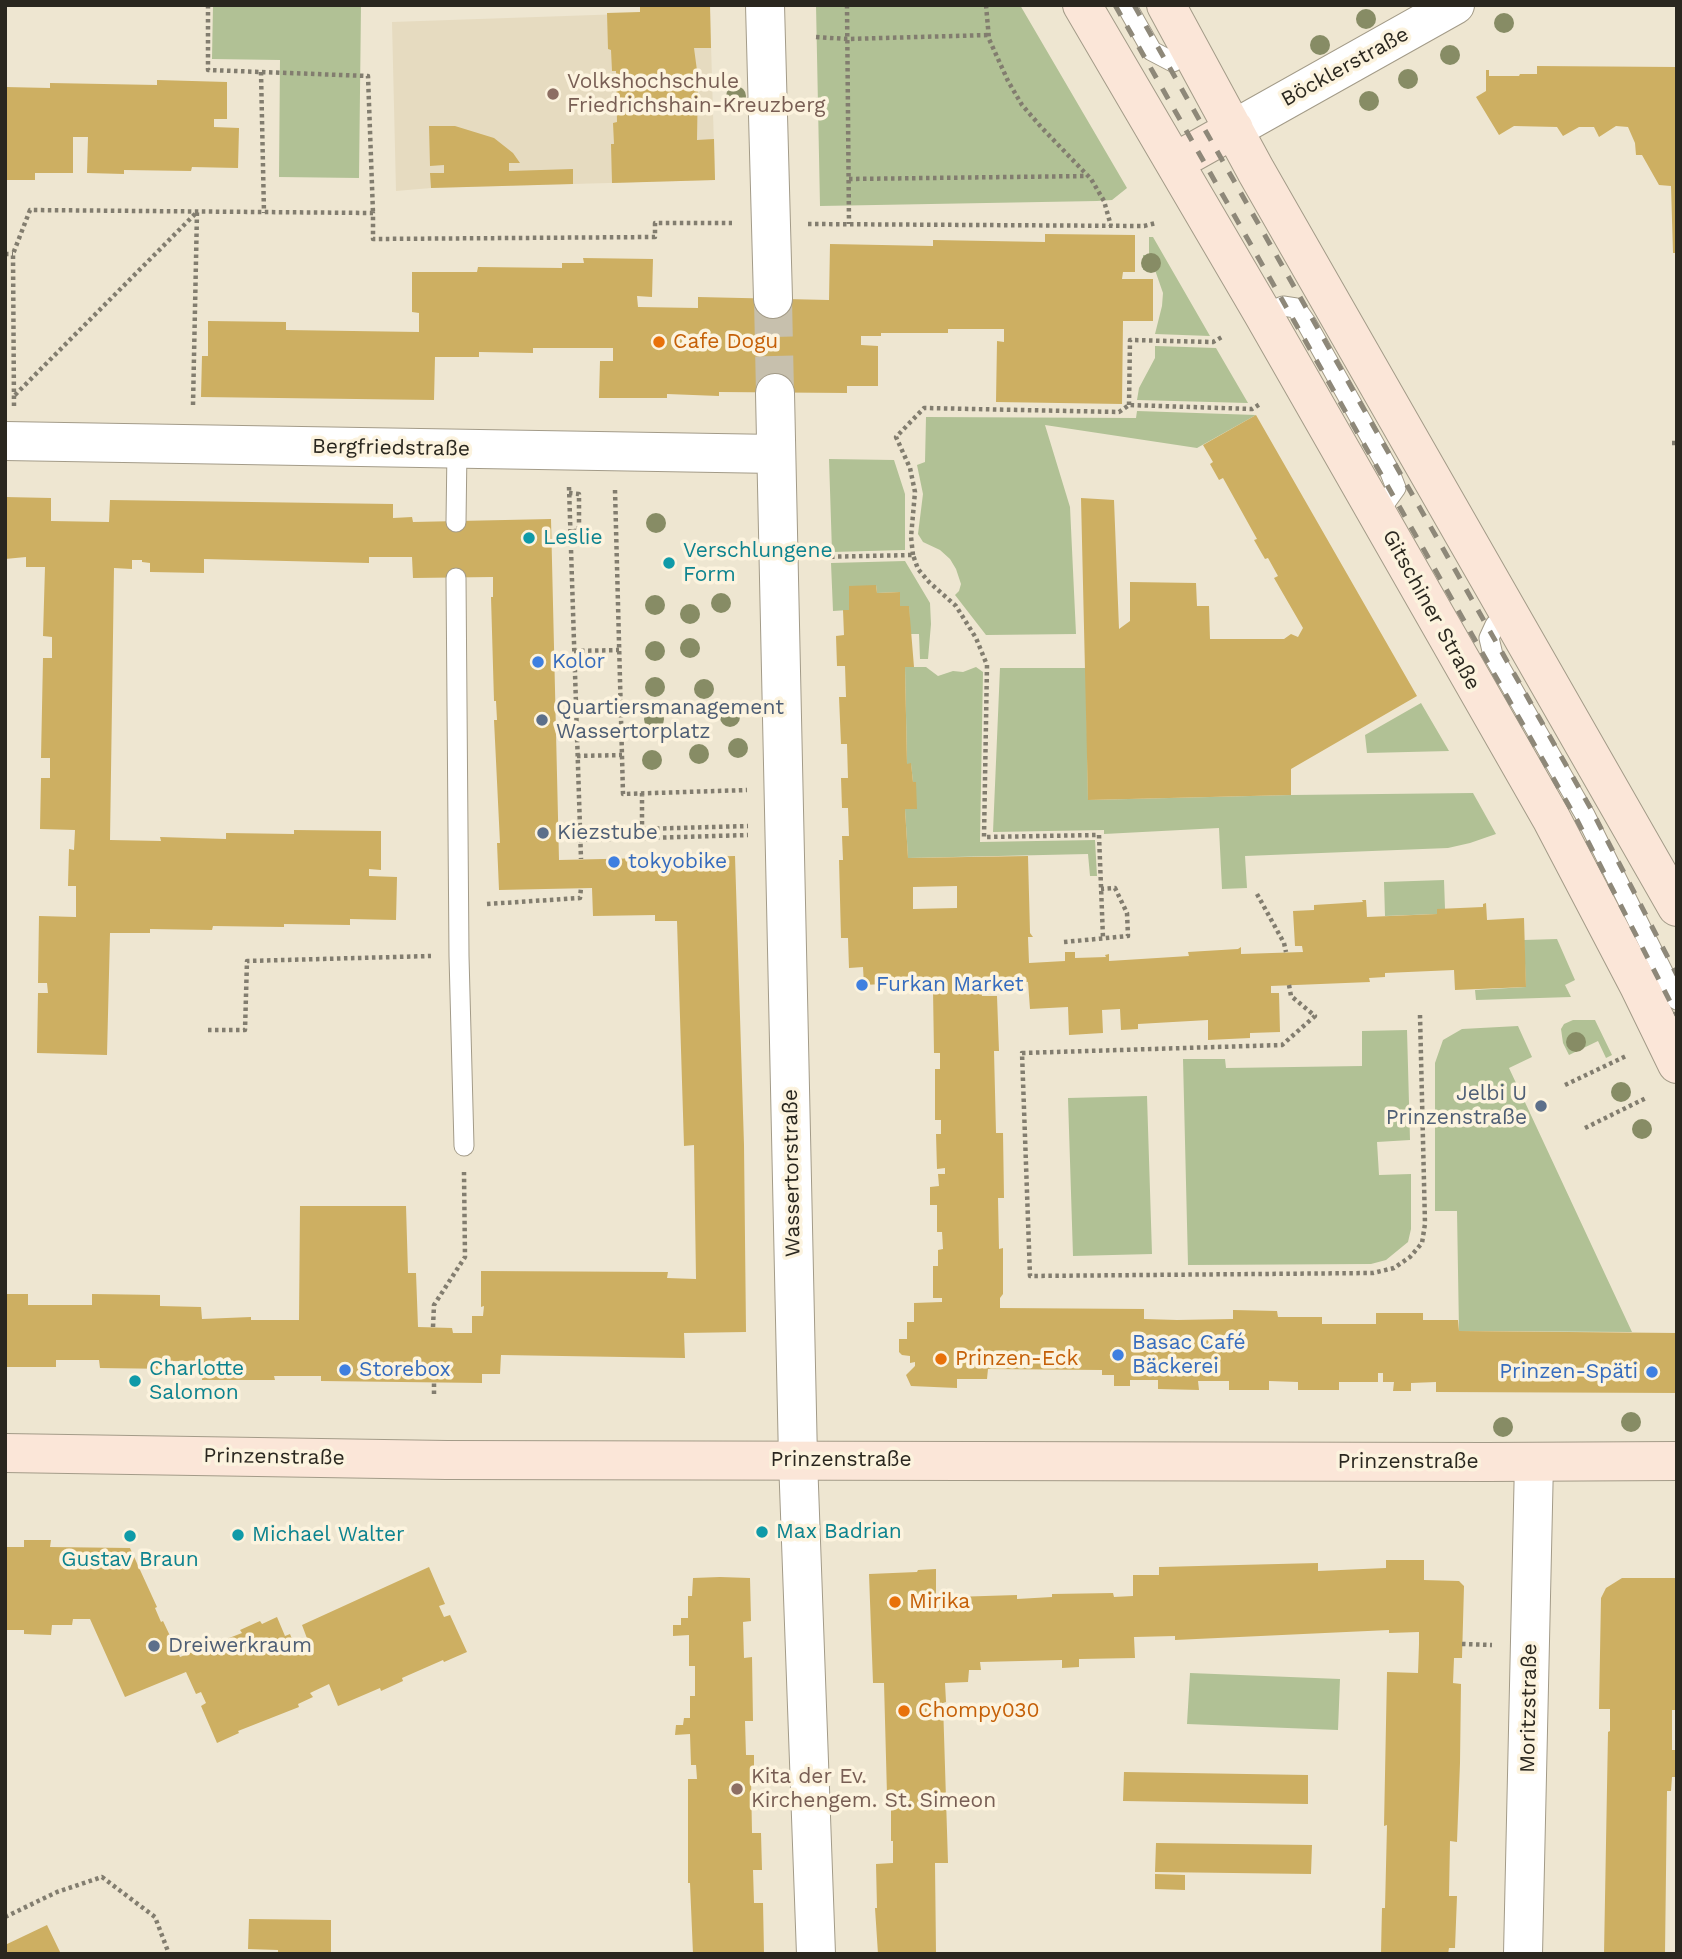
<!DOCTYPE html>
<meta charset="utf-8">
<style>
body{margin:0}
#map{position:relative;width:1682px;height:1959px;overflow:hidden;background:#eee6d1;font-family:"Work Sans",sans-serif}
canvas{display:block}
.frame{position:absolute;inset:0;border:7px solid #2a271f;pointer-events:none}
</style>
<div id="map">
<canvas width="1682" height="1959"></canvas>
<div class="frame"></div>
</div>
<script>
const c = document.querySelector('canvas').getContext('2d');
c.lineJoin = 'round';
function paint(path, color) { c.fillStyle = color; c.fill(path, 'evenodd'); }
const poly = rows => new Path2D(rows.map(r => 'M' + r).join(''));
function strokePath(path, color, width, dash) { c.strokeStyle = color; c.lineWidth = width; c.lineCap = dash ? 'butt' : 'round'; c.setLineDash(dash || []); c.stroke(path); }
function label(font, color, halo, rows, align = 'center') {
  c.font = font + ' "Work Sans",sans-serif'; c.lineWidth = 7; c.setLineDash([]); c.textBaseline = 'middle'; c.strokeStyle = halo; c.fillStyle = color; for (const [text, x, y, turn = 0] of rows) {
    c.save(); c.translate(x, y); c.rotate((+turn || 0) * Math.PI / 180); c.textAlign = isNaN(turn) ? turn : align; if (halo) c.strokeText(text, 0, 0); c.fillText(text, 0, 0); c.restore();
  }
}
paint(poly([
 [710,11,715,180,431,188,396,191,392,22]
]), '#e6dbc0');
paint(poly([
 [213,5,361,6,359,178,279,177,280,60,212,59],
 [816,5,1020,5,1127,188,1112,200,1097,201,820,206],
 [1149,237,1153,237,1210,336,1155,334,1162,306,1163,293,1155,270,1143,270,1143,255,1149,255],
 [1155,346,1216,348,1248,403,1137,400,1139,388,1155,358],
 [1137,411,1256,415,1197,448,1045,425,1070,507,1076,634,986,635,955,595,959,591,961,584,956,569,950,559,940,550,923,542,918,534,923,494,917,465,925,462,926,417,1136,418],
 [829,459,894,460,905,494,905,550,832,552],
 [905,561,930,603,931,624,928,659,920,659,919,634,910,634,909,606,900,606,900,592,877,593,876,585,849,610,833,611,831,563],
 [905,667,926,667,938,676,953,671,963,672,976,667,983,672,980,842,1095,840,1097,876,1090,876,1088,854,908,858,905,809,916,809,911,764,907,764],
 [1000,668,1086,668,1088,800,1291,795,1473,793,1496,834,1470,843,1448,848,1245,856,1247,888,1222,889,1219,828,1104,834,1104,830,993,832],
 [1421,703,1449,751,1367,753,1365,735],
 [1444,880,1445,909,1437,909,1437,914,1385,916,1384,882],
 [1557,939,1575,980,1565,985,1571,997,1476,1000,1475,990,1526,987,1524,940],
 [1573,1020,1595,1020,1612,1055,1606,1058,1598,1041,1569,1055,1563,1043,1561,1029,1564,1024],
 [1518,1026,1532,1057,1509,1068,1632,1332,1459,1331,1457,1211,1435,1211,1435,1063,1443,1040,1462,1029],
 [1407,1030,1410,1140,1377,1142,1379,1175,1411,1174,1411,1229,1408,1242,1386,1260,1371,1264,1188,1265,1183,1059,1225,1059,1226,1068,1362,1066,1362,1031],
 [1147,1096,1152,1254,1073,1256,1068,1098],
 [1190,1673,1340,1679,1338,1730,1187,1724]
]), '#b1c195');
paint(poly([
 [640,5,710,5,711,48,694,48,698,78,697,140,714,139,715,180,612,183,611,144,614,144,613,123,617,122,616,71,612,71,611,50,608,49,607,13,640,12],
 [1537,66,1677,67,1677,253,1673,253,1671,186,1659,185,1642,155,1636,155,1635,143,1628,127,1616,126,1599,137,1594,127,1579,127,1563,136,1557,127,1514,126,1499,135,1476,97,1486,91,1486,70,1489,70,1489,76,1519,76,1520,74,1537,74],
 [157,80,227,82,227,119,214,119,214,127,239,128,238,168,192,167,191,171,124,170,124,174,87,173,88,137,73,137,73,173,35,173,35,180,5,180,5,87,50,88,50,83,157,85],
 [429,126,455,126,494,138,513,153,520,163,509,163,509,171,573,169,573,184,431,188,430,173,444,173,444,165,430,166],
 [1045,234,1135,235,1135,272,1123,272,1122,279,1153,279,1153,321,1123,321,1122,404,996,402,997,341,1004,342,1004,329,948,329,948,333,881,333,881,336,861,336,861,345,878,346,878,386,847,386,847,393,719,392,719,396,667,394,667,398,599,398,600,361,613,361,613,348,533,348,533,353,479,352,479,357,435,357,434,400,201,397,202,356,208,356,208,321,286,322,286,330,419,332,419,313,412,312,412,272,477,272,478,267,562,268,562,263,584,263,583,258,653,259,652,297,637,296,638,307,698,308,698,297,829,300,830,244,933,246,933,240,1045,242],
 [1256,415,1417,696,1291,769,1291,795,1088,800,1081,498,1114,500,1119,629,1130,621,1130,582,1196,583,1197,606,1209,606,1210,639,1284,639,1291,634,1298,637,1303,628,1274,578,1278,576,1268,558,1265,559,1254,540,1257,539,1223,478,1219,480,1210,464,1213,462,1203,445],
 [5,497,51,498,51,521,109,522,110,500,393,504,393,518,412,517,413,522,551,519,559,860,735,856,744,1145,746,1332,684,1333,685,1358,501,1355,500,1374,482,1374,482,1383,321,1381,321,1376,274,1376,275,1380,202,1380,201,1361,174,1361,174,1369,100,1368,99,1360,56,1360,56,1367,5,1367,5,1294,28,1294,28,1305,92,1305,92,1294,160,1295,160,1306,201,1307,202,1319,251,1317,251,1320,299,1320,300,1206,406,1206,408,1273,416,1273,418,1327,452,1328,453,1333,472,1333,472,1316,483,1316,484,1306,481,1307,481,1271,668,1272,667,1278,696,1279,694,1145,684,1146,677,921,655,921,655,915,593,916,592,888,499,890,497,843,500,843,494,720,497,720,496,701,494,701,491,597,493,597,493,577,413,578,412,557,369,557,369,563,204,559,204,573,150,572,150,563,142,562,142,560,132,560,132,569,114,568,110,840,161,841,160,837,226,839,226,833,294,834,294,830,381,831,381,870,369,869,369,876,397,877,396,920,350,919,350,925,284,924,284,927,213,926,212,930,150,929,150,933,110,933,107,1055,37,1053,38,993,48,993,47,983,38,983,39,916,76,917,76,886,68,886,69,849,74,850,75,830,40,829,41,778,50,778,50,758,41,758,43,658,52,658,52,637,43,636,45,567,26,567,26,557,5,559],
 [876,585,877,593,900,592,900,606,909,606,914,667,905,667,907,764,911,763,913,782,916,782,917,809,905,809,908,858,1028,856,1030,933,1033,937,1028,937,1029,963,1065,961,1065,952,1075,952,1075,958,1106,957,1105,955,1109,954,1109,961,1189,956,1188,952,1238,949,1241,947,1241,954,1303,952,1302,946,1295,946,1293,911,1314,910,1314,905,1363,902,1362,900,1366,900,1367,917,1437,914,1437,909,1483,907,1483,904,1486,903,1487,920,1524,918,1526,987,1455,990,1454,970,1385,973,1385,977,1369,978,1370,982,1271,986,1271,993,1279,993,1280,1032,1250,1033,1250,1038,1208,1040,1208,1020,1138,1024,1138,1029,1121,1030,1120,1009,1102,1010,1103,1033,1069,1035,1068,1007,1030,1009,1028,982,1004,983,1004,990,981,991,982,996,997,996,999,1051,994,1051,996,1133,1003,1133,1004,1198,998,1198,999,1249,1003,1248,1003,1294,1000,1298,1000,1308,1144,1309,1144,1319,1177,1320,1233,1319,1233,1310,1277,1311,1278,1317,1322,1317,1322,1324,1376,1324,1376,1313,1423,1313,1423,1320,1458,1320,1459,1331,1677,1333,1677,1393,1436,1392,1436,1382,1411,1383,1411,1391,1393,1391,1394,1382,1383,1382,1383,1373,1378,1373,1378,1382,1339,1382,1339,1390,1298,1390,1298,1382,1269,1381,1269,1390,1229,1390,1229,1381,1198,1381,1199,1390,1158,1389,1158,1380,1130,1380,1130,1386,1114,1386,1114,1375,1102,1375,1102,1370,988,1369,987,1379,957,1379,957,1388,911,1386,906,1375,915,1366,915,1362,910,1363,910,1356,902,1355,899,1352,899,1339,907,1339,907,1322,914,1322,914,1303,942,1302,942,1298,933,1298,933,1266,938,1266,938,1250,943,1249,942,1232,937,1232,937,1205,930,1205,930,1187,939,1186,938,1174,945,1174,945,1168,937,1169,936,1134,941,1134,941,1120,935,1120,935,1069,940,1069,940,1053,934,1053,933,990,942,990,941,981,864,985,863,967,849,968,848,938,841,938,839,860,843,860,842,836,849,836,848,808,842,808,841,778,848,778,847,744,841,744,839,697,846,697,845,666,837,666,836,636,844,635,843,610,849,610,849,586],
 [957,886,957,908,913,909,913,887],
 [24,1540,51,1540,50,1547,130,1548,157,1607,155,1608,161,1622,163,1621,180,1657,242,1633,240,1630,260,1621,262,1624,277,1617,285,1636,290,1634,295,1647,308,1641,302,1625,429,1567,445,1604,439,1606,444,1617,450,1615,467,1652,444,1662,443,1660,402,1678,403,1681,381,1691,380,1688,338,1706,329,1684,310,1693,313,1697,298,1704,299,1707,238,1731,239,1733,217,1743,201,1706,206,1703,201,1692,196,1694,186,1672,125,1697,90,1619,73,1619,72,1625,52,1625,51,1635,24,1634,24,1630,5,1630,5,1547,24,1547],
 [1386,1560,1424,1560,1424,1580,1459,1581,1464,1586,1462,1658,1454,1658,1453,1683,1461,1684,1460,1763,1457,1842,1450,1841,1449,1896,1457,1896,1455,1948,1449,1948,1448,1954,1381,1954,1382,1908,1385,1908,1387,1825,1384,1826,1387,1672,1418,1673,1419,1644,1419,1632,1389,1633,1389,1630,1175,1640,1175,1636,1134,1637,1135,1658,1079,1659,1079,1667,1062,1668,1062,1660,980,1662,981,1670,969,1670,968,1682,945,1683,946,1702,943,1703,948,1863,935,1863,936,1954,878,1954,875,1908,877,1908,876,1864,893,1863,893,1841,891,1841,891,1795,887,1795,884,1683,873,1683,869,1574,917,1572,918,1570,936,1569,936,1601,953,1601,953,1597,1017,1595,1017,1599,1052,1597,1052,1594,1113,1593,1114,1597,1133,1596,1133,1575,1159,1575,1159,1567,1318,1563,1318,1571,1386,1568],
 [720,1577,750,1578,751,1621,743,1622,744,1658,752,1657,753,1721,745,1721,746,1755,754,1755,754,1773,759,1773,759,1778,751,1778,752,1833,761,1833,762,1870,753,1870,754,1903,763,1903,764,1954,693,1954,690,1883,688,1883,688,1779,697,1779,696,1765,691,1765,690,1734,675,1735,676,1725,683,1725,684,1718,690,1718,690,1696,695,1696,695,1666,689,1666,689,1635,673,1636,673,1625,681,1625,681,1618,688,1618,688,1596,692,1596,693,1578],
 [1622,1578,1677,1578,1677,1710,1672,1710,1672,1750,1677,1750,1677,1777,1672,1777,1671,1791,1667,1791,1665,1954,1604,1954,1608,1732,1610,1731,1610,1709,1599,1709,1601,1598,1606,1588],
 [1124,1772,1308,1775,1308,1804,1123,1801],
 [1156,1843,1312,1845,1311,1874,1155,1872],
 [1155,1874,1185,1875,1185,1890,1155,1889],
 [249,1919,331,1920,331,1954,278,1954,278,1950,248,1949],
 [47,1925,61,1954,5,1954,5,1945]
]), '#cdaf62');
strokePath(poly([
 [773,299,775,393]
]), '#c7c0ad', 38, [38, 19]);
const lane = poly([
 [1126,5,1152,51,1173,62,1191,51],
 [1263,314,1283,306,1296,308,1307,324,1389,470,1396,488,1386,502,1375,510],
 [456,522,457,449],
 [456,578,459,956,464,1146],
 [1511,616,1495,625,1489,638,1493,655,1585,815,1677,1000]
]);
const street = poly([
 [765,5,773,299],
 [1234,129,1455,5],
 [775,393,798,1459,816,1954],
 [5,441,776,454],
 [1523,1954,1534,1462]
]);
const secondary = poly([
 [1082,5,1263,314,1551,818,1639,986,1677,1064],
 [1166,5,1256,171,1677,907],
 [1175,162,1234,129],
 [5,1453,447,1460,1487,1462,1677,1461]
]);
strokePath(lane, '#a39b88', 21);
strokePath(street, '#a39b88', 40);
strokePath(secondary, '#a39b88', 40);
strokePath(poly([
 [208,5,208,70,368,76,373,213],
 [847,5,849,224],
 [986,5,989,39,1008,81,1022,105,1042,128,1091,179,1104,201,1111,226],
 [816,37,847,39,989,35],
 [261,72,264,213],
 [849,179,1088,176],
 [808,224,1144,226,1156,223],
 [5,254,13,254],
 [15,395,196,213],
 [193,405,197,212],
 [1129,405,1130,340,1213,342,1222,337],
 [14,406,13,254,30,210,373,213,373,239,655,237,655,223,732,223],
 [1672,443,1677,443],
 [569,487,581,859],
 [615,490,623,794,747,790],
 [569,493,579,494,579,530,570,532],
 [913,555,911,537,915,492,910,468,896,437,924,408,1119,412,1129,405,1252,409,1260,404],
 [817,557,913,555,918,569,929,582,956,606,976,638,987,665,984,837,1099,835,1103,938],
 [574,651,619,650],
 [577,756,622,755],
 [642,793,642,831],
 [642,829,748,826],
 [579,840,748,835],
 [1257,894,1284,943,1286,952],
 [487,904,580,898,581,888],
 [1064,942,1128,936,1127,913,1115,888,1101,889],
 [1289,985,1291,996,1315,1016,1282,1045,1022,1053,1030,1276,1373,1273,1394,1268,1410,1257,1422,1243,1425,1224,1420,1015],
 [208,1030,245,1030,247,961,431,956],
 [1565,1085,1626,1056],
 [1585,1128,1646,1098],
 [433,1327,434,1305,465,1257,464,1172],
 [434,1394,434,1382],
 [1462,1644,1492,1645],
 [5,1917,57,1892,102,1877,155,1917,169,1954]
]), '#827d6f', 4.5, [3.5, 3.5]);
strokePath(lane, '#fff', 19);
strokePath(street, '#fff', 38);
strokePath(secondary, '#fbe6d8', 38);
strokePath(poly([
 [1115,5,1577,820,1677,1015],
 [1134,5,1591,809,1677,975]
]), '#8e8879', 5, [12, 12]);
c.fillStyle = '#878c65';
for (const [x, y] of [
 [1366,19],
 [1504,23],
 [1320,45],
 [1450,55],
 [1408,79],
 [736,96],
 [1369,101],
 [1151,263],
 [656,523],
 [721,603],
 [655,605],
 [690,614],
 [690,648],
 [655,651],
 [655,687],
 [704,689],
 [730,717],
 [654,719],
 [738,748],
 [699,754],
 [652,760],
 [1576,1042],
 [1621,1092],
 [1642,1129],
 [1631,1422],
 [1503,1427]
]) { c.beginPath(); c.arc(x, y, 10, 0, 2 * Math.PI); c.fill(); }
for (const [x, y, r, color] of [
 [553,94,7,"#8d6e63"],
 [659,342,7,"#e8710a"],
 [529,538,7,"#0f9aa8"],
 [669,563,7,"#0f9aa8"],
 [538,662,7,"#3f7fe0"],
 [542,720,7,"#5c6f8a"],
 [543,833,7,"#5c6f8a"],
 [614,862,7,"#3f7fe0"],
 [862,985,7,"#3f7fe0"],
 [1541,1106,7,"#5c6f8a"],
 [1118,1355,7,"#3f7fe0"],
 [941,1359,7,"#e8710a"],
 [345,1370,7,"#3f7fe0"],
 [1652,1372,7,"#3f7fe0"],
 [135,1381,7,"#0f9aa8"],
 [762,1532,7,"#0f9aa8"],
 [238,1535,7,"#0f9aa8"],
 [130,1536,7,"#0f9aa8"],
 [895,1602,7,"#e8710a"],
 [154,1646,7,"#5c6f8a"],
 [904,1711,7,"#e8710a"],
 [737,1789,7,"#8d6e63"]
]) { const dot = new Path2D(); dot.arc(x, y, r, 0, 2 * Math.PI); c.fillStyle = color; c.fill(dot); strokePath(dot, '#fcf3de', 2.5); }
label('21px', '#2a271f', '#fcf3de', [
 ["Böcklerstraße",1345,67,-29],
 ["Bergfriedstraße",391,448,1],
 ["Gitschiner Straße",1431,610,61],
 ["Wassertorstraße",792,1173,-91],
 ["Prinzenstraße",274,1457,1],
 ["Prinzenstraße",841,1460],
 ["Prinzenstraße",1408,1462],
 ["Moritzstraße",1529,1708,-89]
]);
label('21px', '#785e54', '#fcf3de', [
 ["Volkshochschule",567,82],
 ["Friedrichshain-Kreuzberg",567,106],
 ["Kita der Ev.",751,1777],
 ["Kirchengem. St. Simeon",751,1801]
], 'left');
label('21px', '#c56008', '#fcf3de', [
 ["Cafe Dogu",673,342],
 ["Prinzen-Eck",955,1359],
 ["Mirika",909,1602],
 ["Chompy030",918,1711]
], 'left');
label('21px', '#0d838f', '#fcf3de', [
 ["Leslie",543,538],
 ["Verschlungene",683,551],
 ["Form",683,575],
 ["Charlotte",149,1369],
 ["Salomon",149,1393],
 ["Max Badrian",776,1532],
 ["Michael Walter",252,1535],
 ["Gustav Braun",130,1560,"center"]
], 'left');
label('21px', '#366cbe', '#fcf3de', [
 ["Kolor",552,662],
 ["tokyobike",628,862],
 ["Furkan Market",876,985],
 ["Basac Café",1132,1343],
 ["Bäckerei",1132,1367],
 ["Storebox",359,1370],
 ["Prinzen-Späti",1638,1372,"right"]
], 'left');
label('21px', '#4e5e75', '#fcf3de', [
 ["Quartiersmanagement",556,708],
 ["Wassertorplatz",556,732],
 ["Kiezstube",557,833],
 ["Jelbi U",1527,1094,"right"],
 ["Prinzenstraße",1527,1118,"right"],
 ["Dreiwerkraum",168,1646]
], 'left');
</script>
